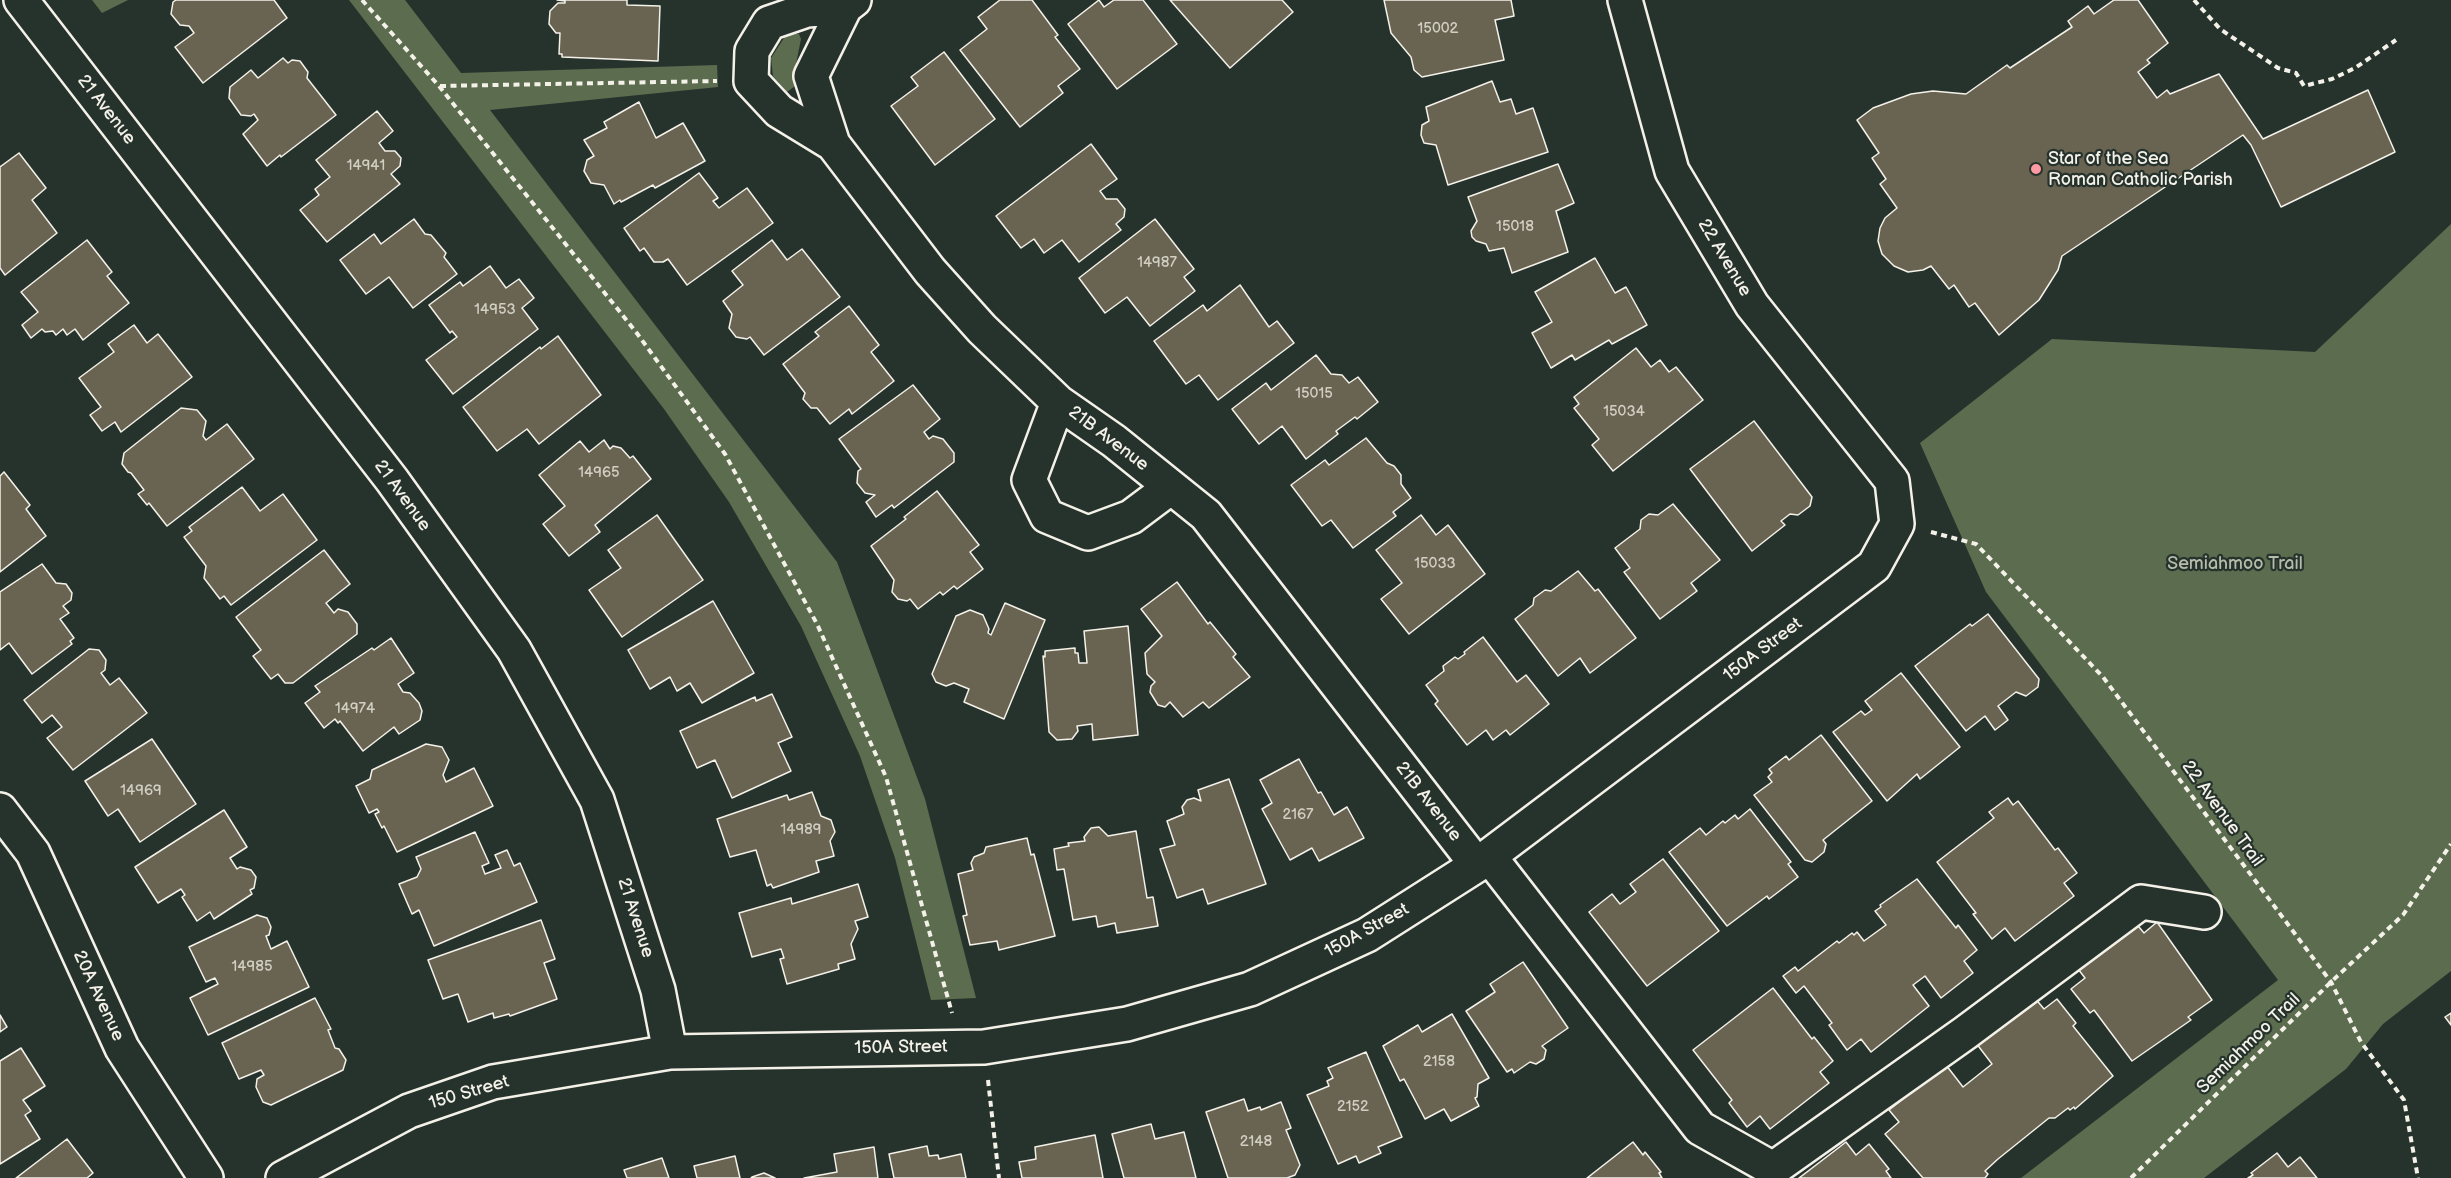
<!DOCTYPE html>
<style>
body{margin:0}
canvas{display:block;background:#26332d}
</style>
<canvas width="2451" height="1178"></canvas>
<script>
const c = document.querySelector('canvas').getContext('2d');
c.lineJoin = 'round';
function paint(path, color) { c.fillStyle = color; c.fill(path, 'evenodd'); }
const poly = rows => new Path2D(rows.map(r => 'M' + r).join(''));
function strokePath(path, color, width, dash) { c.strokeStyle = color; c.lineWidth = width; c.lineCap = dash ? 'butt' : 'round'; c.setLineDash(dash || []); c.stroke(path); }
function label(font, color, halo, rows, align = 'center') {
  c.font = font + ' "Balsamiq Sans",sans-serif'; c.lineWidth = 4.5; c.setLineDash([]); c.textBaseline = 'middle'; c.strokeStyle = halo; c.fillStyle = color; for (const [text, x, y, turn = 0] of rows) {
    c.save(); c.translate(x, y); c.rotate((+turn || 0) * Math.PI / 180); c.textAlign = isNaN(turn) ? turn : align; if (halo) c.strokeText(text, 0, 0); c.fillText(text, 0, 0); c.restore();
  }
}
paint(poly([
 [92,0,128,0,102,13],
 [349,0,405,0,461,73,717,65,718,87,490,110,837,562,925,799,976,998,931,1000,895,858,860,756,801,626,729,502,664,409],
 [793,33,799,34,801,39,795,69,795,86,787,92,773,76,771,58,786,35],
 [2451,224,2451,971,2383,1024,2346,1069,2204,1178,2021,1178,2278,980,1986,592,1920,443,2052,339,2315,352]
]), '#5c6c4e');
const building = poly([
 [176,0,274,0,287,18,203,83,175,47,194,33,189,26,180,25,171,14,173,2,176,0],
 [557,0,627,0,627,5,660,6,658,61,562,57,562,54,559,54,560,33,556,33,549,24,550,11,558,3,565,3,565,1,557,0],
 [1000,0,1032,0,1058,35,1055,37,1080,69,1058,86,1063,93,1020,127,960,50,987,29,978,17,1000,0],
 [1099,0,1104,7,1114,0,1143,0,1177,44,1117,89,1068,24,1099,0],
 [1170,0,1282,0,1293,12,1230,68,1170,0],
 [1384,0,1511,0,1514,16,1495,20,1504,60,1422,77,1414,70,1411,57,1391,33,1384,0],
 [2114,0,2138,0,2168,43,2147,60,2150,63,2138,72,2157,98,2167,90,2170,94,2219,74,2263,139,2368,90,2395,152,2281,207,2251,145,2243,135,2062,256,2058,270,2039,300,1999,335,1975,303,1969,307,1954,285,1949,289,1931,266,1923,270,1908,272,1894,266,1882,254,1878,241,1880,228,1885,218,1897,208,1880,184,1886,179,1872,158,1879,153,1857,120,1873,108,1911,94,1933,91,1966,94,2007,65,2010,68,2072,27,2068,21,2088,6,2094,14,2114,0],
 [944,52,995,119,935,165,891,106,918,86,911,77,944,52],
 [283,58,288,63,292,60,300,61,308,72,307,78,336,115,281,157,280,155,267,166,243,134,258,120,254,114,251,116,241,115,229,98,230,87,251,70,258,78,283,58],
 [1492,81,1500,102,1511,99,1516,114,1533,108,1548,152,1448,185,1436,145,1424,143,1421,135,1422,125,1429,121,1426,107,1492,81],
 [639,102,656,138,683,123,705,161,655,188,653,185,621,202,620,200,614,204,604,185,591,183,584,171,587,160,594,156,584,140,607,128,604,122,639,102],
 [377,111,393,131,379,143,385,151,395,151,401,158,400,166,391,174,400,184,327,242,300,210,319,195,315,189,330,177,316,160,377,111],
 [1091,144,1117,179,1100,191,1106,199,1117,199,1125,209,1124,217,1116,224,1121,230,1079,262,1062,240,1044,253,1034,239,1021,248,996,216,1091,144],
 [19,153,46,188,32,200,57,233,5,275,0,268,0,167,19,153],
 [1558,164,1574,203,1556,211,1568,252,1512,273,1504,248,1489,251,1486,244,1476,241,1472,237,1471,231,1477,221,1468,197,1558,164],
 [699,173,718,198,713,201,719,208,747,188,773,223,687,285,668,259,663,262,654,262,644,248,640,251,624,228,699,173],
 [414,219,425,234,431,235,446,253,444,257,457,274,413,308,389,277,366,294,340,260,374,234,381,244,414,219],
 [1155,219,1194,269,1184,277,1195,291,1150,326,1127,297,1105,313,1079,278,1155,219],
 [87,240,112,272,107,276,129,303,83,340,75,329,67,335,63,329,56,335,53,331,45,332,42,329,31,338,22,325,38,312,21,292,87,240],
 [772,240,787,260,802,249,840,297,764,355,750,337,747,339,736,337,729,328,732,314,723,301,743,285,732,271,772,240],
 [1595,258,1615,293,1626,287,1647,325,1612,344,1609,340,1575,360,1572,355,1551,368,1532,333,1552,322,1535,292,1595,258],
 [490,266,506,288,519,279,534,298,522,308,538,329,453,394,426,360,457,337,452,331,450,333,429,305,460,282,463,286,490,266],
 [1240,285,1269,327,1277,321,1294,343,1218,400,1199,375,1186,384,1154,341,1203,305,1207,311,1240,285],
 [849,306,879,345,871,352,894,381,852,414,849,409,830,424,817,408,811,408,803,399,805,393,783,364,819,336,815,332,849,306],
 [134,325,147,343,158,334,192,377,121,432,115,422,102,431,90,415,101,407,79,378,114,352,108,344,134,325],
 [558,336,601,395,539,444,527,429,497,451,463,407,540,347,541,349,558,336],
 [1636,348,1651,367,1660,360,1669,372,1676,367,1703,400,1613,471,1592,445,1599,439,1574,408,1579,404,1574,397,1636,348],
 [1316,355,1331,374,1342,375,1349,383,1358,377,1378,402,1357,419,1355,417,1336,431,1338,434,1306,459,1282,426,1259,444,1232,409,1266,383,1271,390,1316,355],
 [913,385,940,419,924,432,929,439,933,436,943,439,954,453,954,462,894,508,892,505,876,517,866,502,875,495,865,493,857,483,858,471,861,469,839,439,913,385],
 [181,408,197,410,206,421,203,436,206,440,227,424,254,459,167,526,149,503,147,505,138,494,144,490,131,473,128,472,122,464,124,453,181,408],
 [1754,421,1812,497,1810,506,1798,515,1790,514,1781,521,1785,525,1752,551,1690,469,1754,421],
 [1366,438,1387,463,1394,466,1401,475,1401,484,1411,498,1393,512,1396,516,1353,548,1331,520,1322,526,1291,485,1325,460,1329,465,1366,438],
 [604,440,610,449,613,446,621,448,630,458,633,456,651,479,595,525,600,532,569,556,543,524,565,506,539,475,580,441,589,452,604,440],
 [4,472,30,505,26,509,46,536,0,572,0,476,4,472],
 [242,487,260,511,283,494,317,540,231,605,224,596,220,599,204,578,206,566,184,537,192,531,189,527,242,487],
 [937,491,979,545,970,552,983,569,957,589,954,586,943,595,940,592,918,609,910,599,907,601,898,599,892,592,894,580,871,546,906,519,904,517,937,491],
 [1673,504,1720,560,1691,583,1697,591,1660,619,1624,572,1630,568,1615,548,1640,529,1641,520,1649,514,1658,515,1673,504],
 [657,515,703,580,622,637,589,590,621,568,608,550,657,515],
 [1421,515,1436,535,1448,525,1485,574,1409,634,1381,599,1402,583,1376,550,1421,515],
 [324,550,350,584,326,603,334,613,338,609,348,612,357,624,357,634,293,683,285,683,278,674,271,679,253,656,261,650,236,617,324,550],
 [42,564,56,583,66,584,72,593,71,600,63,606,69,613,60,619,74,638,70,641,72,644,32,674,9,643,0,650,0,592,42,564],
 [1578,571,1595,591,1598,589,1636,638,1590,673,1580,658,1558,676,1515,619,1533,605,1534,598,1545,590,1551,591,1578,571],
 [1177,582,1208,624,1210,622,1236,654,1233,657,1250,677,1209,708,1203,702,1183,717,1170,702,1165,707,1158,705,1150,692,1151,686,1155,682,1147,674,1145,653,1162,636,1141,609,1177,582],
 [713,601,754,673,702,703,690,683,677,691,670,677,650,689,628,650,713,601],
 [1005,603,1045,620,1004,719,964,702,969,689,954,683,946,686,936,682,932,674,956,616,970,610,983,615,989,629,988,633,991,635,1005,603],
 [1988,614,2039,679,2038,687,2026,696,2016,692,1998,706,2008,720,1995,730,1985,716,1966,731,1915,666,1970,624,1972,626,1988,614],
 [1128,626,1138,735,1093,740,1092,724,1077,726,1078,731,1072,739,1057,740,1049,732,1043,656,1045,657,1045,651,1075,648,1075,653,1078,653,1079,663,1087,663,1084,631,1128,626],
 [1483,637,1517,682,1526,675,1549,704,1510,735,1506,730,1493,740,1486,730,1467,745,1435,704,1438,701,1426,685,1444,671,1443,666,1455,657,1458,659,1465,654,1464,652,1483,637],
 [391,638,414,673,398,684,403,692,410,693,419,703,422,711,420,720,399,734,394,727,363,751,340,721,338,723,335,719,324,728,305,703,320,692,315,686,372,648,374,650,391,638],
 [89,649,99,650,106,660,105,670,101,673,110,685,119,678,147,713,73,770,47,738,62,727,52,715,42,723,24,700,89,649],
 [1901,673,1960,747,1920,779,1917,774,1887,801,1833,732,1861,711,1865,715,1872,710,1865,701,1901,673],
 [772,694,792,737,778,743,791,771,732,798,715,760,697,768,680,731,755,697,756,701,772,694],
 [1821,735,1872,801,1823,840,1826,844,1824,852,1812,862,1805,860,1754,795,1772,782,1768,777,1772,773,1769,769,1786,756,1789,760,1821,735],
 [152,739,196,804,140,842,118,809,108,816,85,781,152,739],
 [426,744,442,747,449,760,443,775,446,782,474,768,493,806,397,852,384,826,382,828,375,814,379,812,377,809,369,813,356,786,370,779,372,770,426,744],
 [1299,759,1318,793,1321,792,1334,815,1347,807,1364,838,1319,861,1312,848,1290,860,1262,809,1272,803,1260,780,1299,759],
 [1229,779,1266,884,1208,904,1203,889,1177,898,1160,849,1175,845,1167,821,1184,814,1182,807,1187,800,1194,798,1201,801,1198,790,1229,779],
 [812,792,821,816,831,820,835,832,830,841,834,856,816,861,819,872,773,888,771,884,767,886,756,850,730,857,717,819,787,795,789,800,812,792],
 [2008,798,2013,805,2018,801,2055,850,2058,848,2077,873,2064,883,2074,896,2015,941,2005,928,1992,939,1973,914,1976,913,1937,862,1994,818,1989,812,2008,798],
 [1750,809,1791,862,1788,864,1798,877,1769,899,1767,896,1727,926,1669,852,1700,828,1706,835,1723,821,1725,823,1735,815,1738,819,1750,809],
 [224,810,247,847,230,858,237,869,240,867,251,870,256,877,254,888,250,890,252,894,214,919,210,912,197,921,182,897,185,895,181,889,158,903,135,867,224,810],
 [1099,827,1108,836,1136,831,1147,898,1153,897,1158,926,1117,933,1115,923,1098,927,1096,916,1073,920,1064,869,1057,870,1054,849,1069,846,1068,843,1085,841,1084,837,1091,828,1099,827],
 [475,832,489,863,482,866,485,874,501,868,495,855,507,850,514,866,520,863,537,902,434,946,419,910,412,914,399,884,417,877,421,869,416,857,475,832],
 [1027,838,1031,855,1034,854,1055,936,999,950,997,941,970,945,963,916,967,915,958,874,973,870,971,863,974,857,984,853,986,847,1027,838],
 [1663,859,1719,931,1647,986,1589,912,1612,894,1620,904,1636,892,1630,884,1663,859],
 [1917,879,1956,928,1958,925,1977,950,1964,961,1973,973,1941,998,1925,976,1913,985,1929,1006,1871,1052,1861,1039,1847,1050,1829,1025,1832,1023,1804,986,1796,993,1783,976,1795,967,1798,971,1837,941,1839,943,1852,933,1854,935,1857,932,1864,941,1886,925,1875,911,1881,907,1880,905,1917,879],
 [858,884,868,917,855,921,858,929,851,944,855,959,838,964,839,969,787,984,780,959,784,958,781,949,752,957,739,913,791,898,792,904,858,884],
 [257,915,267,918,271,927,269,935,266,936,271,949,287,941,309,987,208,1035,190,998,218,984,215,978,206,982,189,947,257,915],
 [541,920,555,959,544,963,557,999,510,1016,509,1014,494,1018,493,1013,468,1022,458,994,443,999,428,960,541,920],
 [2134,921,2144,933,2157,922,2212,1000,2188,1017,2191,1020,2132,1061,2094,1010,2090,1013,2071,989,2085,978,2075,965,2134,921],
 [1523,962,1568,1028,1542,1046,1546,1050,1544,1059,1536,1064,1530,1062,1514,1073,1512,1069,1507,1072,1466,1011,1495,992,1490,984,1523,962],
 [1773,988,1812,1039,1814,1037,1833,1061,1820,1072,1829,1083,1770,1129,1760,1116,1747,1127,1729,1103,1732,1100,1693,1050,1773,988],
 [2034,997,2044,1009,2057,999,2076,1023,2073,1026,2113,1076,2075,1109,2074,1107,2070,1110,2068,1108,2055,1118,2049,1118,1998,1159,1985,1171,1988,1174,1985,1178,1923,1178,1885,1134,1899,1122,1889,1110,1946,1065,1963,1087,1992,1064,1976,1043,2034,997],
 [315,998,331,1029,328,1030,335,1048,339,1049,346,1060,343,1070,271,1105,263,1102,256,1087,257,1079,264,1075,261,1070,239,1079,222,1043,315,998],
 [2451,1013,2451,1025,2445,1017,2451,1013],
 [1452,1014,1489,1078,1478,1084,1477,1097,1475,1098,1479,1106,1451,1121,1444,1109,1425,1119,1404,1079,1400,1081,1383,1046,1418,1025,1422,1032,1452,1014],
 [0,1015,7,1027,0,1032,0,1015],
 [21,1048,45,1086,23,1100,31,1111,25,1115,40,1139,0,1164,0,1061,21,1048],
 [1366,1052,1402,1137,1378,1147,1381,1153,1359,1163,1356,1156,1338,1164,1307,1095,1329,1086,1327,1081,1333,1078,1328,1068,1366,1052],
 [1244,1099,1248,1111,1260,1107,1261,1110,1281,1102,1291,1128,1286,1130,1300,1165,1295,1175,1287,1178,1228,1178,1206,1112,1244,1099],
 [1151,1124,1155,1139,1184,1132,1196,1178,1124,1178,1112,1134,1151,1124],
 [1095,1135,1103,1178,1022,1178,1019,1162,1036,1159,1035,1147,1095,1135],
 [67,1139,93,1173,87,1178,16,1178,67,1139],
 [1633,1142,1643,1155,1645,1152,1661,1172,1659,1173,1662,1178,1587,1178,1633,1142],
 [1846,1142,1856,1155,1869,1144,1889,1169,1886,1171,1891,1178,1799,1178,1846,1142],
 [927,1146,929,1156,938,1155,939,1159,961,1154,966,1178,894,1178,889,1154,927,1146],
 [874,1147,878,1178,804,1178,837,1172,834,1154,874,1147],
 [2277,1153,2288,1167,2300,1157,2317,1178,2248,1178,2253,1175,2251,1173,2277,1153],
 [735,1156,740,1178,697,1178,694,1166,735,1156],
 [662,1158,669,1178,627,1178,624,1170,662,1158],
 [764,1173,775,1178,751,1178,752,1177,764,1173]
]);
paint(building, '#696352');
strokePath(building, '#f4f1e8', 1.5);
const minor = poly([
 [21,0,392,480,514,650,597,800,658,990,670,1052],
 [854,0,845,7,811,76,833,144,930,271,982,329,1058,402,1114,441,1206,515,1477,865],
 [833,144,779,111,751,81,752,51,769,23,807,10,845,7],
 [1058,402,1029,480,1047,516,1088,533,1131,517,1171,487],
 [0,810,33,853,122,1048,206,1178],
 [1489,856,1700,1128,1773,1169,1965,1033,2141,902,2204,912],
 [283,1178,409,1111,493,1082,670,1052,984,1047,1127,1024,1250,989,1367,935,1477,865,1874,566,1897,524,1892,481,1752,305,1672,171,1625,0]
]);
strokePath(minor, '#f4f1e8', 38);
strokePath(poly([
 [362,0,439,86,636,332,725,454,817,624,886,777,952,1013],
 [2194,0,2220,29,2278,68,2296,73,2304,86,2332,79,2355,68,2396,40],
 [440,86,717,81],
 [1931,532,1976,544,2103,677,2331,982,2361,1042,2404,1100,2418,1178],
 [988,1080,999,1178],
 [2131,1178,2331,982,2403,915,2451,844]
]), '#f4f1e8', 4, [6, 4.5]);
strokePath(minor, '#26332d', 33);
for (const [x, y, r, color] of [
 [2036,169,6,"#ff9aa2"]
]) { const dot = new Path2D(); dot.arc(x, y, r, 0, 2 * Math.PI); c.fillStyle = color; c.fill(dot); strokePath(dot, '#26332d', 2); }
label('15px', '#d1cec2', null, [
 ["15002",1438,29],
 ["14941",366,166],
 ["15018",1515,227],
 ["14987",1157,263],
 ["14953",495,310],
 ["15015",1314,394],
 ["15034",1624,412],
 ["14965",599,473],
 ["15033",1435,564],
 ["14974",355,709],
 ["14969",141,791],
 ["2167",1298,815],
 ["14989",801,830],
 ["14985",252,967],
 ["2158",1439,1062],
 ["2152",1353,1107],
 ["2148",1256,1142]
]);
label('18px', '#f4f1e8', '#26332d', [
 ["21 Avenue",106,110,52],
 ["22 Avenue",1724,258,59],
 ["21B Avenue",1108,439,37],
 ["21 Avenue",402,496,54],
 ["150A Street",1763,650,-37],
 ["21B Avenue",1428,802,52],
 ["22 Avenue Trail",2222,814,54],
 ["21 Avenue",635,918,72],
 ["150A Street",1367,931,-29],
 ["20A Avenue",98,996,65],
 ["Semiahmoo Trail",2249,1044,-44],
 ["150A Street",901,1048,-1],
 ["150 Street",469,1093,-16]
]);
label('18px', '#f4f1e8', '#26332d', [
 ["Star of the Sea",2048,159],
 ["Roman Catholic Parish",2048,180]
], 'left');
label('18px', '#b7bcaa', '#26332d', [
 ["Semiahmoo Trail",2235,564]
]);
</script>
